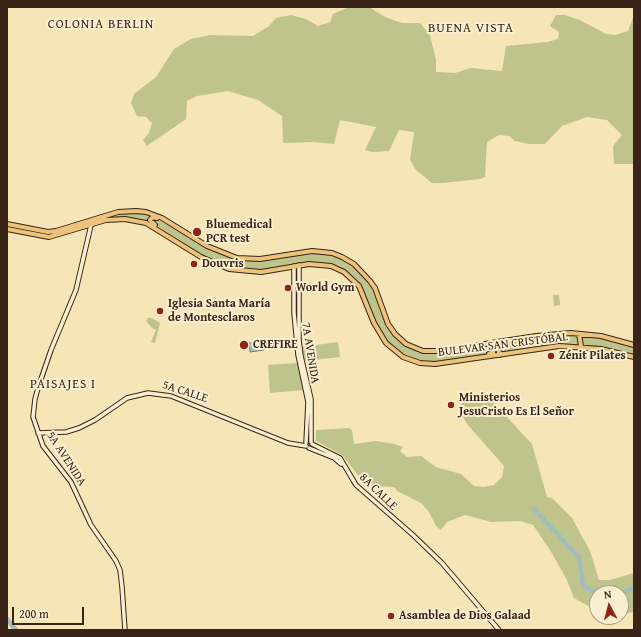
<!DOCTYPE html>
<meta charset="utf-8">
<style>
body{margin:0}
#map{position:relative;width:641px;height:637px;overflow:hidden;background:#f6e6b7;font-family:"Gentium Book Plus",serif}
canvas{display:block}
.frame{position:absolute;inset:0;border:8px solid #3a2317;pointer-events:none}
.north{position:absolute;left:589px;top:585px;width:40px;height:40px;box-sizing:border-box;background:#f9efd0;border:1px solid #ad9d86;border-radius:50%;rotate:353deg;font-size:11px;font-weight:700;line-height:16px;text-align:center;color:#3a2317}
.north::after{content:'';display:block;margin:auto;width:14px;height:18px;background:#8f2418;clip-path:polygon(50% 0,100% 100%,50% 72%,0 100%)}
.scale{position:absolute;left:12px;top:607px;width:72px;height:18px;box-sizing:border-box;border:2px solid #3a2317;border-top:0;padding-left:5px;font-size:12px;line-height:14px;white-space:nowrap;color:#3a2317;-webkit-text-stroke:3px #f9efd0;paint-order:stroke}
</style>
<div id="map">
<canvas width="641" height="637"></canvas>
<div class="frame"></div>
<div class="north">N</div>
<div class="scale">200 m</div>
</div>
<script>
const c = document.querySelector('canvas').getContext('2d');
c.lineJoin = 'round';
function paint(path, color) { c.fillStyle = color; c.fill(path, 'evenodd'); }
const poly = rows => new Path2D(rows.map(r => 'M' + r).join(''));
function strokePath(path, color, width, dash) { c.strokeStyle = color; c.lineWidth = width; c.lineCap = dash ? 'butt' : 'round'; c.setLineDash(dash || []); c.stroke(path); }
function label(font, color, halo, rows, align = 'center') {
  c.font = font + ' "Gentium Book Plus",serif'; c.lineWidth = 4; c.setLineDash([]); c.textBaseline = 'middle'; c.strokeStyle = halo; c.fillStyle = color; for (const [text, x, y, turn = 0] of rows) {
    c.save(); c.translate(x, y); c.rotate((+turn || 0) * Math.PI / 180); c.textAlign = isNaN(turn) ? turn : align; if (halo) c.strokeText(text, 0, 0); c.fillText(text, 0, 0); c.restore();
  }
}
paint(poly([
 [349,7,369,7,385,17,402,23,420,23,430,35,436,60,436,72,455,73,471,68,502,71,506,46,547,42,558,39,559,32,550,26,556,15,565,15,580,20,606,34,615,35,628,31,634,15,634,164,614,164,613,146,622,135,607,120,587,117,562,126,545,144,529,144,515,141,509,136,499,135,487,142,485,177,480,179,444,183,432,183,416,170,410,160,414,132,399,130,389,151,373,152,365,150,376,127,340,120,334,144,313,142,283,143,282,116,258,100,228,91,197,96,187,101,186,119,147,146,143,140,149,133,152,123,146,117,137,116,131,103,134,94,156,77,174,49,191,39,210,35,253,36,269,26,276,18,291,15,306,19,318,26,330,22,333,14],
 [136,212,153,215,149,218,149,224,135,219,107,218,114,215],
 [152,219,157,219,214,251,243,260,323,253,335,256,354,265,369,281,387,325,407,345,438,352,489,346,493,348,491,353,474,358,435,363,426,363,408,357,393,348,383,337,359,285,333,266,308,263,260,271,229,268,216,263,193,250,153,223],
 [553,295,559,295,560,305,554,306],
 [148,318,152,318,160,323,155,343,151,342,156,330,152,328,146,321],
 [579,334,580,346,500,353,498,344,536,337],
 [580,334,595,336,634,346,634,356,581,346],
 [338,342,340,357,304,361,302,347],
 [297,363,305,390,270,393,268,365],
 [473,395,484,397,492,401,532,444,547,497,552,498,572,518,590,551,599,580,610,580,634,573,634,612,621,614,621,593,597,593,597,611,574,598,567,580,550,550,533,525,520,521,491,522,465,515,447,522,441,530,436,526,429,512,421,503,397,491,394,487,370,486,361,479,342,455,316,441,316,430,349,428,352,430,354,444,376,441,394,444,403,447,400,451,407,457,421,456,436,467,461,474,474,486,484,487,494,485,502,477,504,466,467,424,461,413,460,406,463,399]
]), '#bfc48c');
const water = poly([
 [263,342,264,350,250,352,249,343,263,342]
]);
paint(water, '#a1bdb9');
strokePath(water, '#787f78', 1);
strokePath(poly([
 [534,509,579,557,583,585,597,594],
 [621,593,634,588],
 [7,619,16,630]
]), '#a1bdb9', 4.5);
const secondary = poly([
 [91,225,76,290,51,350,38,388,35,399,33,417,43,446,71,482,91,525,116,561,120,570,122,587,125,630],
 [299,265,299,340,301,356,311,399,311,442],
 [294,266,294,313,298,355,308,402,306,443],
 [38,433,66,432,79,428,95,420,127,398,148,393,171,396,288,443,306,446],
 [312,444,340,458,356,485,413,535,442,563,499,630],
 [309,448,334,458,341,464]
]);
const primary = poly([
 [7,224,48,232,56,231,118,212,136,211,146,212,162,218,207,246,237,258,260,259,312,251,332,253,342,257,354,264,370,281,375,288,388,324,395,334,406,344,423,351,440,351,536,336,571,333,601,336,634,345],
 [155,225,150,220,153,217,157,218],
 [7,229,49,237,106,220,125,219,146,223,201,257,229,269,261,272,309,264,331,266,344,272,359,286,374,323,386,343,403,357,420,363,435,364,559,346,601,349,634,357],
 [579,334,581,346],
 [499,342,497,346,500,355],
 [488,344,494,347,493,353,489,354]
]);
strokePath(secondary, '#3a2317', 5.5);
strokePath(primary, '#3a2317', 6);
strokePath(secondary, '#f9efd0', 3.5);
strokePath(primary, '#ebc37c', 4);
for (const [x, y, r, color] of [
 [197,232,5,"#8f2418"],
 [194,264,4,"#8f2418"],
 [288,288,4,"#8f2418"],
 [160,311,4,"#8f2418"],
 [244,345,5,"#8f2418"],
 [551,356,4,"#8f2418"],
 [451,405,4,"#8f2418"],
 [391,616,4,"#8f2418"]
]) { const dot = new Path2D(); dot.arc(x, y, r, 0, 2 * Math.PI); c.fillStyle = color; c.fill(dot); strokePath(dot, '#f9efd0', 1.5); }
label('bold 12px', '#3a2317', '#f9efd0', [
 ["Bluemedical",206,225],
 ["PCR test",206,239],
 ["Douvris",202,264],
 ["World Gym",296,288],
 ["Iglesia Santa María",168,304],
 ["de Montesclaros",168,318],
 ["CREFIRE",253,345],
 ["Zénit Pilates",559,356],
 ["Ministerios",459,398],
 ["JesuCristo Es El Señor",459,412],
 ["Asamblea de Dios Galaad",399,616]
], 'left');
label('12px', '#3a2317', '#f9efd0', [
 ["BULEVAR SAN CRISTÓBAL",503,345,-7],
 ["7A AVENIDA",310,353,81],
 ["5A CALLE",185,392,18],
 ["5A AVENIDA",66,459,57],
 ["8A CALLE",378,492,44]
]);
c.letterSpacing = '1px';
label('13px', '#3a2317', '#f9efd0', [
 ["COLONIA BERLIN",101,25],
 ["BUENA VISTA",471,29],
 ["PAISAJES I",63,385]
]);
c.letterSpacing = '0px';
</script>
